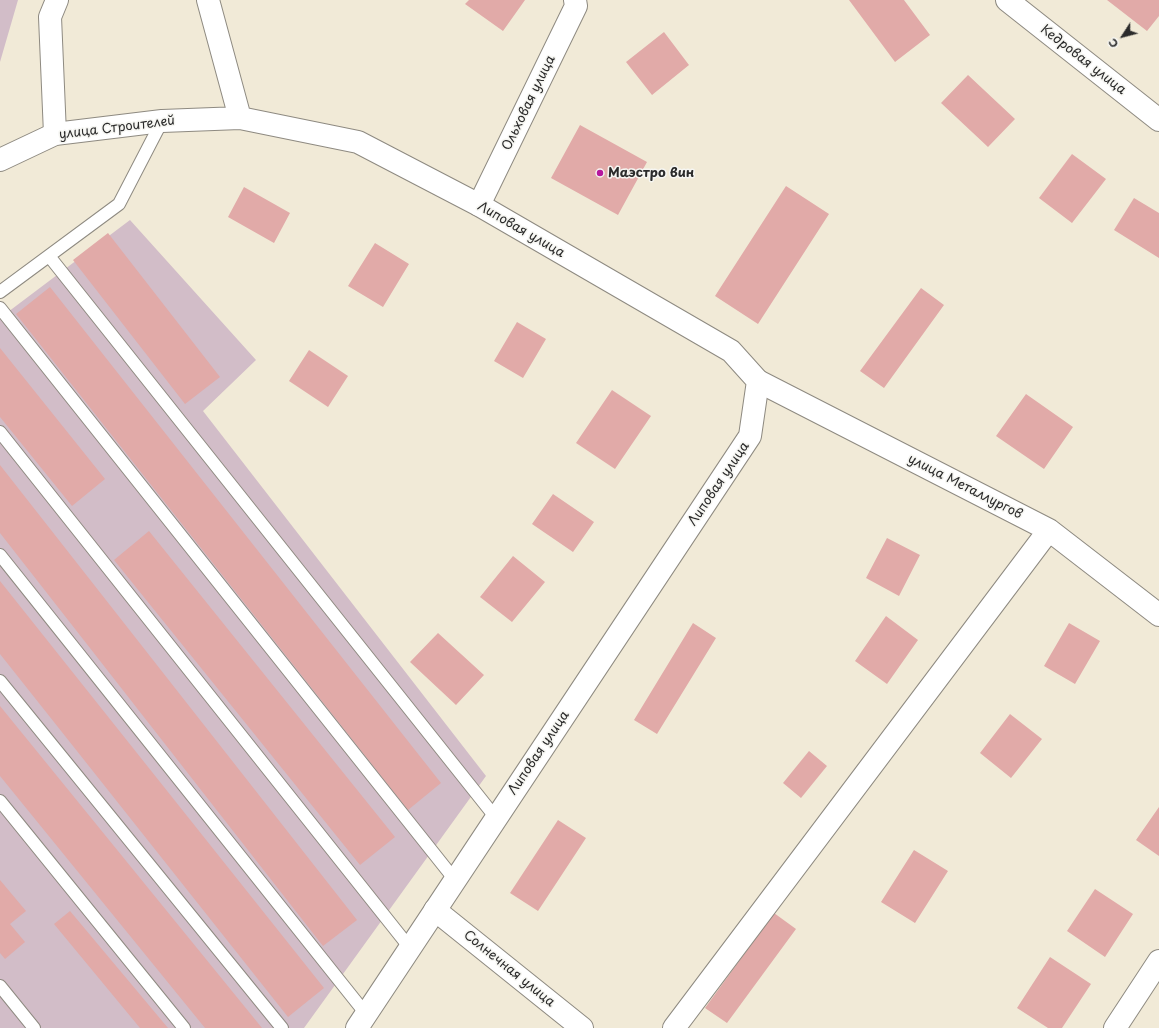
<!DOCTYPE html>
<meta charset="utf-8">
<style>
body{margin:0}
#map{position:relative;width:1159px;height:1028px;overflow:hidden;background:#f1ead7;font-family:"Playpen Sans",sans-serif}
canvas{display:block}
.north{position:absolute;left:1103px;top:16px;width:40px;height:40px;-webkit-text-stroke:3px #f6f6f2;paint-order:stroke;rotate:234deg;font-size:11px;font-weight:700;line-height:16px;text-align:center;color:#2b2b2b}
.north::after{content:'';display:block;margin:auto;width:14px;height:18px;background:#2b2b2b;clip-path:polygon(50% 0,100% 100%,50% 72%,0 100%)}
</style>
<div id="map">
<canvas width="1159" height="1028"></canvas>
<div class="north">С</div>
</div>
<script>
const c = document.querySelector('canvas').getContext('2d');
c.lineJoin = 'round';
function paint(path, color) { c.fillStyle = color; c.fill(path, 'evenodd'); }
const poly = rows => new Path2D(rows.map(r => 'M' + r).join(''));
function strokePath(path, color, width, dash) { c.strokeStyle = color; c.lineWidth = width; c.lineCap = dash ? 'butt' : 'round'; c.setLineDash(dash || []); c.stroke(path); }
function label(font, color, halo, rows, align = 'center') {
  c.font = font + ' "Playpen Sans",sans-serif'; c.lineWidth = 3; c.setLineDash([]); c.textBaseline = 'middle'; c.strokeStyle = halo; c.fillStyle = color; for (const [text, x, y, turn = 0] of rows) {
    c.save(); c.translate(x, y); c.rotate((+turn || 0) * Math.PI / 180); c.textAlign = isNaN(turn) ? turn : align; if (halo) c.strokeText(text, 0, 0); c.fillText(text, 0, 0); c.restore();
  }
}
paint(poly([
 [0,0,18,0,0,62],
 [130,220,256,360,203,411,486,776,304,1028,0,1028,0,318]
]), '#d2bdc8');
paint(poly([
 [469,0,525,0,503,31,465,4],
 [849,0,904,0,930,35,895,62],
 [1107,0,1159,0,1159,16,1147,31],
 [664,32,689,65,652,95,626,62],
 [968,75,1015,119,988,147,941,103],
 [580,125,647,162,618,215,551,178],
 [1072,154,1106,179,1072,223,1039,198],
 [786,186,829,214,758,324,715,296],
 [244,187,290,213,274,243,228,217],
 [1134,198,1159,213,1159,258,1114,230],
 [108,233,220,377,185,404,73,260],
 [375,243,409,264,383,307,348,286],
 [50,287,441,783,408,810,16,314],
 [921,288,944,305,884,388,860,371],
 [517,322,546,339,523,378,494,361],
 [0,348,105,479,72,506,0,417],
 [309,350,348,376,328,407,289,381],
 [612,390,651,416,615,469,576,443],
 [1026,394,1073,427,1044,469,996,436],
 [0,465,357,920,323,946,0,533],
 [553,494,594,522,573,552,532,524],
 [149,531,395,837,360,865,114,560],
 [887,538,920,555,899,596,866,578],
 [513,556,545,582,512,622,480,597],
 [0,581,324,988,288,1017,0,654],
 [886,616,918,640,887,684,855,661],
 [693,623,716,638,657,734,634,720],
 [1069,623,1100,641,1075,684,1044,666],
 [438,633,484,675,456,705,410,662],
 [0,706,262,1028,205,1028,0,776],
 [1010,714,1042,739,1011,778,980,753],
 [809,751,827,766,801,798,783,783],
 [1159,807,1159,856,1136,840],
 [558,820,586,838,538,911,510,893],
 [914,850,948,871,915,923,881,902],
 [0,880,26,911,10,924,25,942,5,959,0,953],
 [1095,889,1133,914,1105,957,1067,931],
 [70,911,168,1028,140,1028,54,924],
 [774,913,796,929,727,1023,705,1008],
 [1050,957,1091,984,1062,1028,1048,1028,1017,1008]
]), '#e1aaa8');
const service = poly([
 [49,256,496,818],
 [0,292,119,204,162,121],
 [0,308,455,880],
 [0,432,410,948],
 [0,555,366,1014],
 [0,681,282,1028],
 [0,801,184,1028],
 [0,986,34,1028]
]);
const minor = poly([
 [1007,0,1159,120],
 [55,134,50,17,57,0],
 [479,205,576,6,575,0],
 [758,381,1049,530,1159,615],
 [435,910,582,1028],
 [674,1028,1049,530],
 [1115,1028,1159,961]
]);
const secondary = poly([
 [208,0,240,118],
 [0,160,55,134,162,121,240,118,358,142,479,205,731,351,758,381,750,436,357,1028]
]);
strokePath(service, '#8e8a81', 14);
strokePath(minor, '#8e8a81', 24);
strokePath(secondary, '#8e8a81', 24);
strokePath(service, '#fff', 12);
strokePath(minor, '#fff', 22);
strokePath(secondary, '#fff', 22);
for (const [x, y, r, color] of [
 [600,173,4,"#b5179e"]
]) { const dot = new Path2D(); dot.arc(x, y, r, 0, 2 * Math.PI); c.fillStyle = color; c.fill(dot); strokePath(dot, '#f6f6f2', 1.5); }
label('13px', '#2b2b2b', '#f6f6f2', [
 ["Кедровая улица",1083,60,38],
 ["Ольховая улица",529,103,-64],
 ["улица Строителей",117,128,-7],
 ["Липовая улица",521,230,30],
 ["Липовая улица",719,484,-56],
 ["улица Металлургов",965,487,27],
 ["Липовая улица",539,753,-56],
 ["Солнечная улица",509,969,39]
]);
label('bold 13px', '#2b2b2b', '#f6f6f2', [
 ["Маэстро вин",608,173]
], 'left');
</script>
